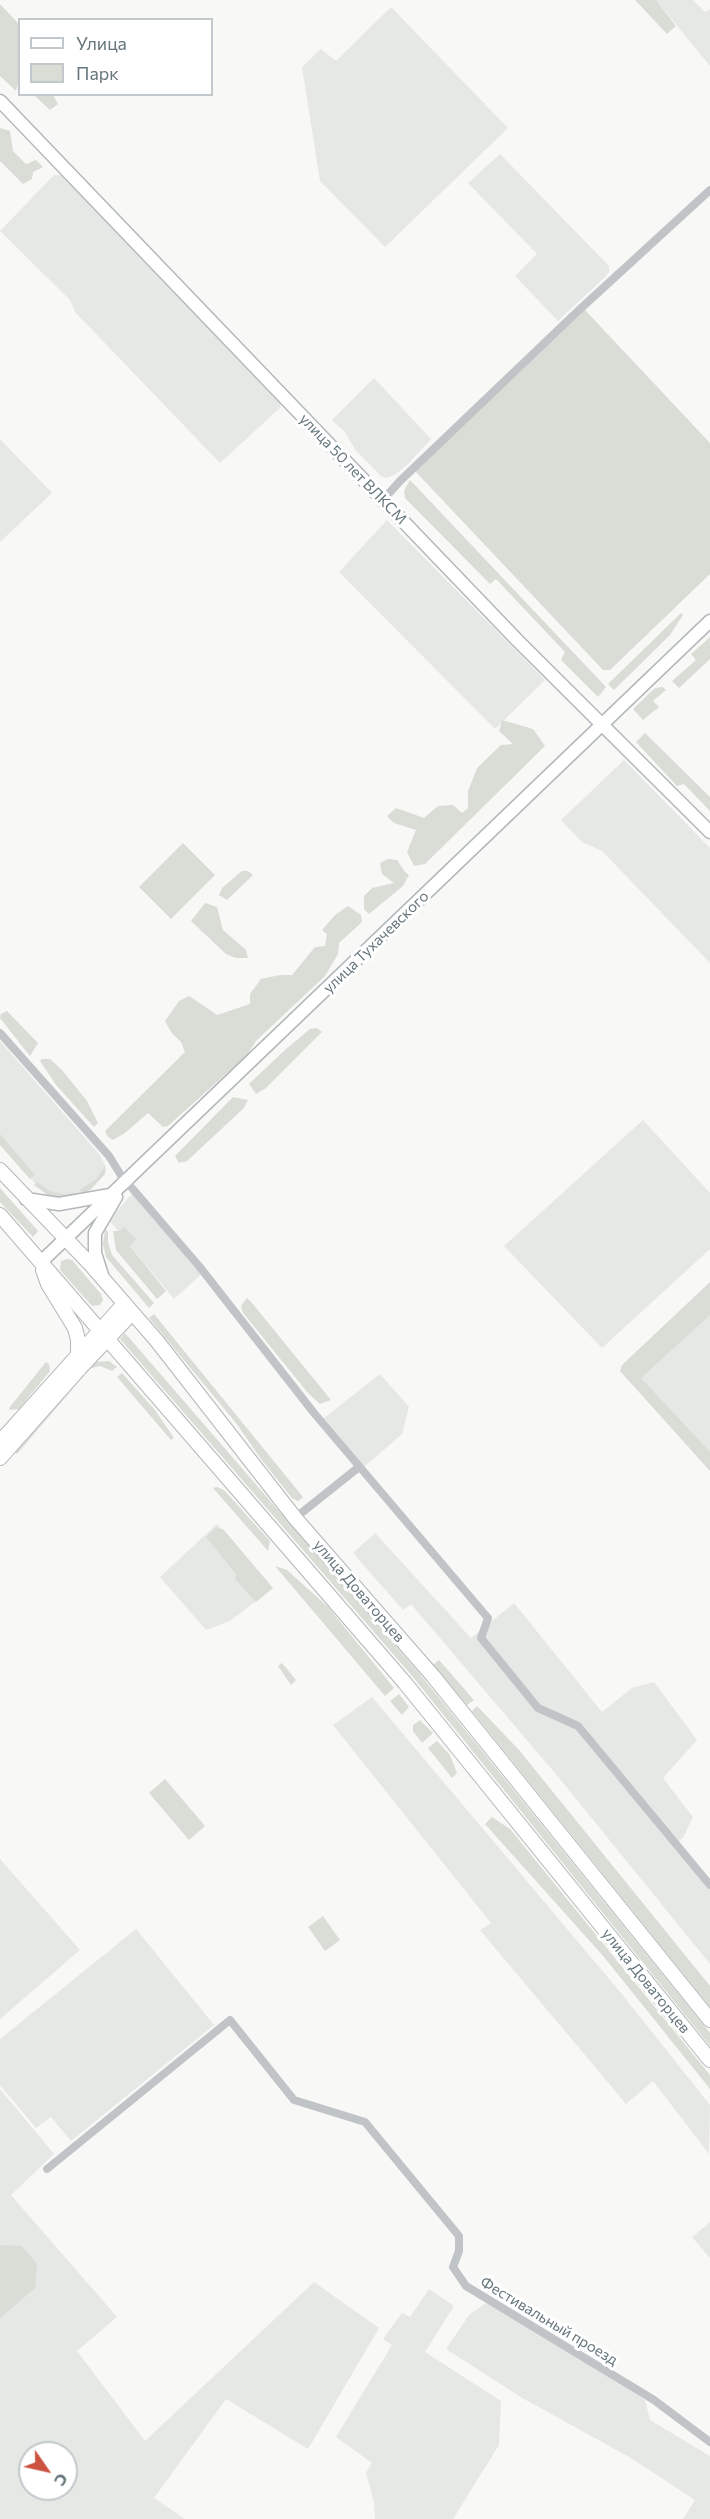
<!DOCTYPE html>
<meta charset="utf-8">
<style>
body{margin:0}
#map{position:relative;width:710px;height:2519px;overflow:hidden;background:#f8f8f6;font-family:Commissioner,sans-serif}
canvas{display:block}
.legend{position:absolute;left:18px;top:18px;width:195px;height:78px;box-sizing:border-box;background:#fff;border:2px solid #c2c8cb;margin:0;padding:8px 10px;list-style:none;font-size:18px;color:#66767d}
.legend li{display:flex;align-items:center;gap:12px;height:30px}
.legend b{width:30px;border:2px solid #c2c8cb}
.north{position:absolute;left:18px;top:2441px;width:60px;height:60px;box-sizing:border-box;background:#fff;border:2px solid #c2c8cb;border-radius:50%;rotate:124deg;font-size:16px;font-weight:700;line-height:24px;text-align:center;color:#66767d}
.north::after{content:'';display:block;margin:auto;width:21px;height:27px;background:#cd5341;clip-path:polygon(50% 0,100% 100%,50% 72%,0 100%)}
</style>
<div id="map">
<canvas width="710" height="2519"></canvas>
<ul class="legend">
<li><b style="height:8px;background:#fff"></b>Улица</li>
<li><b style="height:16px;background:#d9ddd6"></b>Парк</li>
</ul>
<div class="north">С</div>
</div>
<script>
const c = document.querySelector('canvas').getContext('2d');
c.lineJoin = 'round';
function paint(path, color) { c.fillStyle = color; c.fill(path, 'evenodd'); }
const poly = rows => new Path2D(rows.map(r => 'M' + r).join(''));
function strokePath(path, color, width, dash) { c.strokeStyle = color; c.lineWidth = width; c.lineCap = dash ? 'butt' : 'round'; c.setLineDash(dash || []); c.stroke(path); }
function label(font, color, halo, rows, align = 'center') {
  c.font = font + ' Commissioner,sans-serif'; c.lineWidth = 6; c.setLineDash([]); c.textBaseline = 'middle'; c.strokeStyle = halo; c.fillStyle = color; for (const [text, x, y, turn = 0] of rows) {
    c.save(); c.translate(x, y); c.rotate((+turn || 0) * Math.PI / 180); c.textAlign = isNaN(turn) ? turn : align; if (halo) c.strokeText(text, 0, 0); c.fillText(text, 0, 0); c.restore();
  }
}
paint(poly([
 [656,0,693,0,705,12,710,9,710,66],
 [391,7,508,128,385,247,320,181,302,67,321,49,336,61],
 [500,154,609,266,609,272,603,279,558,321,515,276,537,254,468,183],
 [54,175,61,175,280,400,281,407,220,463,75,312,70,300,0,231],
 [374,378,431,439,407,465,396,474,386,478,381,476,356,451,345,432,332,420],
 [0,439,52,493,0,542],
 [387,520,545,680,495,729,339,572],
 [624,760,710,848,710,963,602,851,582,842,561,820],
 [0,1041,100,1155,106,1167,105,1174,91,1189,78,1197,48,1195,43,1192,0,1145],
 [643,1120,710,1193,710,1249,602,1348,504,1246],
 [137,1188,206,1270,174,1299,109,1220],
 [710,1284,710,1463,621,1367],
 [380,1374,409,1407,402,1434,364,1467,324,1418],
 [217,1524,273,1588,230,1621,206,1630,160,1577],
 [375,1533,471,1638,514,1603,602,1712,632,1688,654,1682,697,1740,663,1778,693,1817,683,1838,675,1844,710,1886,710,1964,560,1779,411,1604,403,1610,353,1553],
 [372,1697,621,1993,710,2105,709,2154,653,2081,626,2104,480,1930,491,1923,333,1725],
 [0,1859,80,1950,0,2019],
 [136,1929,214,2025,71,2141,51,2117,36,2128,0,2085,0,2039],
 [0,2089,54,2154,11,2195,117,2317,77,2351,145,2441,314,2282,379,2328,308,2449,226,2399,154,2498,185,2519,0,2519],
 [30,2453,66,2453,66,2489,30,2489],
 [710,2222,710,2258,692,2237],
 [429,2289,454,2306,425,2352,501,2401,499,2445,453,2519,375,2519,374,2502,366,2473,372,2463,336,2437,392,2345,383,2339,402,2313,410,2317],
 [486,2303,553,2342,645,2400,650,2420,710,2456,710,2519,683,2519,695,2500,631,2458,524,2399,446,2349,469,2315]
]), '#e6e8e6');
paint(poly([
 [635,0,656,0,676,26,667,34],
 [0,4,19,24,19,80,16,91,0,76],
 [34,95,53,95,58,104,50,110],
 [0,128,10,131,13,151,26,164,36,160,43,167,33,172,32,179,23,184,0,161],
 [585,310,710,443,710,574,610,670,603,670,415,471],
 [410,480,606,687,598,697,561,660,565,652,496,579,490,584,405,498,404,491],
 [681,613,683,615,670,635,614,690,608,684],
 [710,637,710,659,679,688,672,681,696,660,691,654],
 [663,687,666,690,653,701,659,707,643,720,633,709,655,688],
 [502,720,533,729,545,746,425,864,414,866,407,852,416,830,394,823,387,816,396,808,424,818,438,806,453,805,462,813,468,808,468,791,477,768,501,745,513,744,499,731],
 [645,733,710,797,710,811,684,784,677,786,636,742],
 [183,843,215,875,171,919,139,887],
 [388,859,397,860,405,872,409,875,403,886,369,914,364,909,364,896,372,888,394,883,382,874,380,863],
 [242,871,248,871,253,875,227,900,219,895,222,888],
 [205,903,217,907,223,930,246,950,248,958,236,958,226,954,191,921],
 [348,906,361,915,362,922,339,943,338,954,325,976,256,1041,247,1055,168,1126,163,1127,148,1113,125,1133,113,1140,108,1137,105,1131,185,1052,181,1042,171,1032,165,1021,179,1001,189,996,217,1015,250,1004,250,994,261,979,280,975,292,975,315,947,325,946,327,934,322,930,335,915],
 [7,1011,38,1043,30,1056,0,1018,1,1014],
 [317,1028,322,1032,266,1088,256,1094,249,1084,285,1050,310,1029],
 [42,1059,50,1059,62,1070,87,1101,98,1123,94,1127,56,1085,40,1061],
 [233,1097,248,1100,244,1108,187,1161,179,1163,175,1156],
 [0,1134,35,1175,30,1179,0,1145],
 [105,1166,105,1174,91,1189,83,1194,80,1190,96,1179],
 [37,1182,49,1191,64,1194,74,1193,78,1197,57,1198,48,1195,34,1185],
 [0,1188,38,1231,33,1237,0,1202],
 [124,1227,136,1239,130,1246,166,1291,157,1299,116,1250,113,1231,119,1231],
 [105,1229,108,1232,108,1242,112,1255,154,1303,149,1308,106,1257,103,1244],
 [67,1259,72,1260,101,1294,103,1300,100,1305,92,1306,60,1270,61,1261],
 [710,1282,710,1315,641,1378,710,1452,710,1471,620,1371,622,1365],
 [247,1298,252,1303,331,1400,320,1404,308,1393,243,1313,241,1306],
 [154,1314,303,1497,300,1500,297,1501,292,1498,261,1459,236,1423,149,1318],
 [125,1333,419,1673,710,2033,710,2046,413,1677,120,1339],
 [109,1361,117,1367,112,1371,100,1366,92,1368,89,1364,94,1362],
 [46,1362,49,1364,50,1371,19,1409,10,1410,9,1408],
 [84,1369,87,1372,17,1454,14,1451],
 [122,1373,155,1410,174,1438,171,1440,117,1377],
 [217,1487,224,1490,270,1541,268,1551,213,1488],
 [215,1528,223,1529,273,1588,256,1602,235,1579,236,1574,206,1537],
 [275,1566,287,1570,328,1607,394,1688,385,1696],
 [439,1660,474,1700,467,1705,433,1665],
 [282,1663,296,1680,291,1685,278,1666],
 [399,1694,409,1707,402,1715,390,1701],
 [477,1706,519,1750,710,1986,710,2007,472,1711],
 [420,1720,433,1733,422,1743,413,1731,413,1725],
 [437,1741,450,1755,457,1773,452,1778,428,1748],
 [165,1779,205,1826,189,1840,149,1793],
 [492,1817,510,1829,710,2075,710,2089,604,1957,485,1824],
 [323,1916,340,1940,325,1951,308,1927],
 [0,2245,22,2246,37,2264,35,2288,0,2318]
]), '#d9ddd6');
const secondary = poly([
 [0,101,517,640,710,832],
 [26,1199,59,1204,110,1195],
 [41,1262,710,621],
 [102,1275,95,1253,95,1233,116,1197]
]);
const primary = poly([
 [0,1170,91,1265,157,1341,295,1518,433,1676,710,2020],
 [0,1215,405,1683,710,2060],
 [43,1270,48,1284,75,1328,78,1340,78,1353],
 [0,1442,124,1304],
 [0,1458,80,1368,132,1313]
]);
strokePath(secondary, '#b3b8bb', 15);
strokePath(primary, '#b2b7b9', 16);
strokePath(poly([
 [383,500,400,481,578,311,710,190],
 [0,1033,109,1156,122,1177,120,1185],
 [125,1180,199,1266,314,1413,488,1618,481,1638,538,1708,578,1726,710,1885],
 [295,1518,359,1467],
 [47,2169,230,2020,294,2100,365,2122,459,2236,459,2251,453,2267,466,2286,654,2400,710,2442]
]), '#c0c4c7', 8);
strokePath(secondary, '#fff', 12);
strokePath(primary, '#fff', 14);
label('15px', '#66767d', '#fff', [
 ["улица 50 лет ВЛКСМ",353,469,46],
 ["улица Тухачевского",376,942,-44],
 ["улица Доваторцев",359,1591,49],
 ["улица Доваторцев",646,1981,51],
 ["Фестивальный проезд",549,2321,31]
]);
</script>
